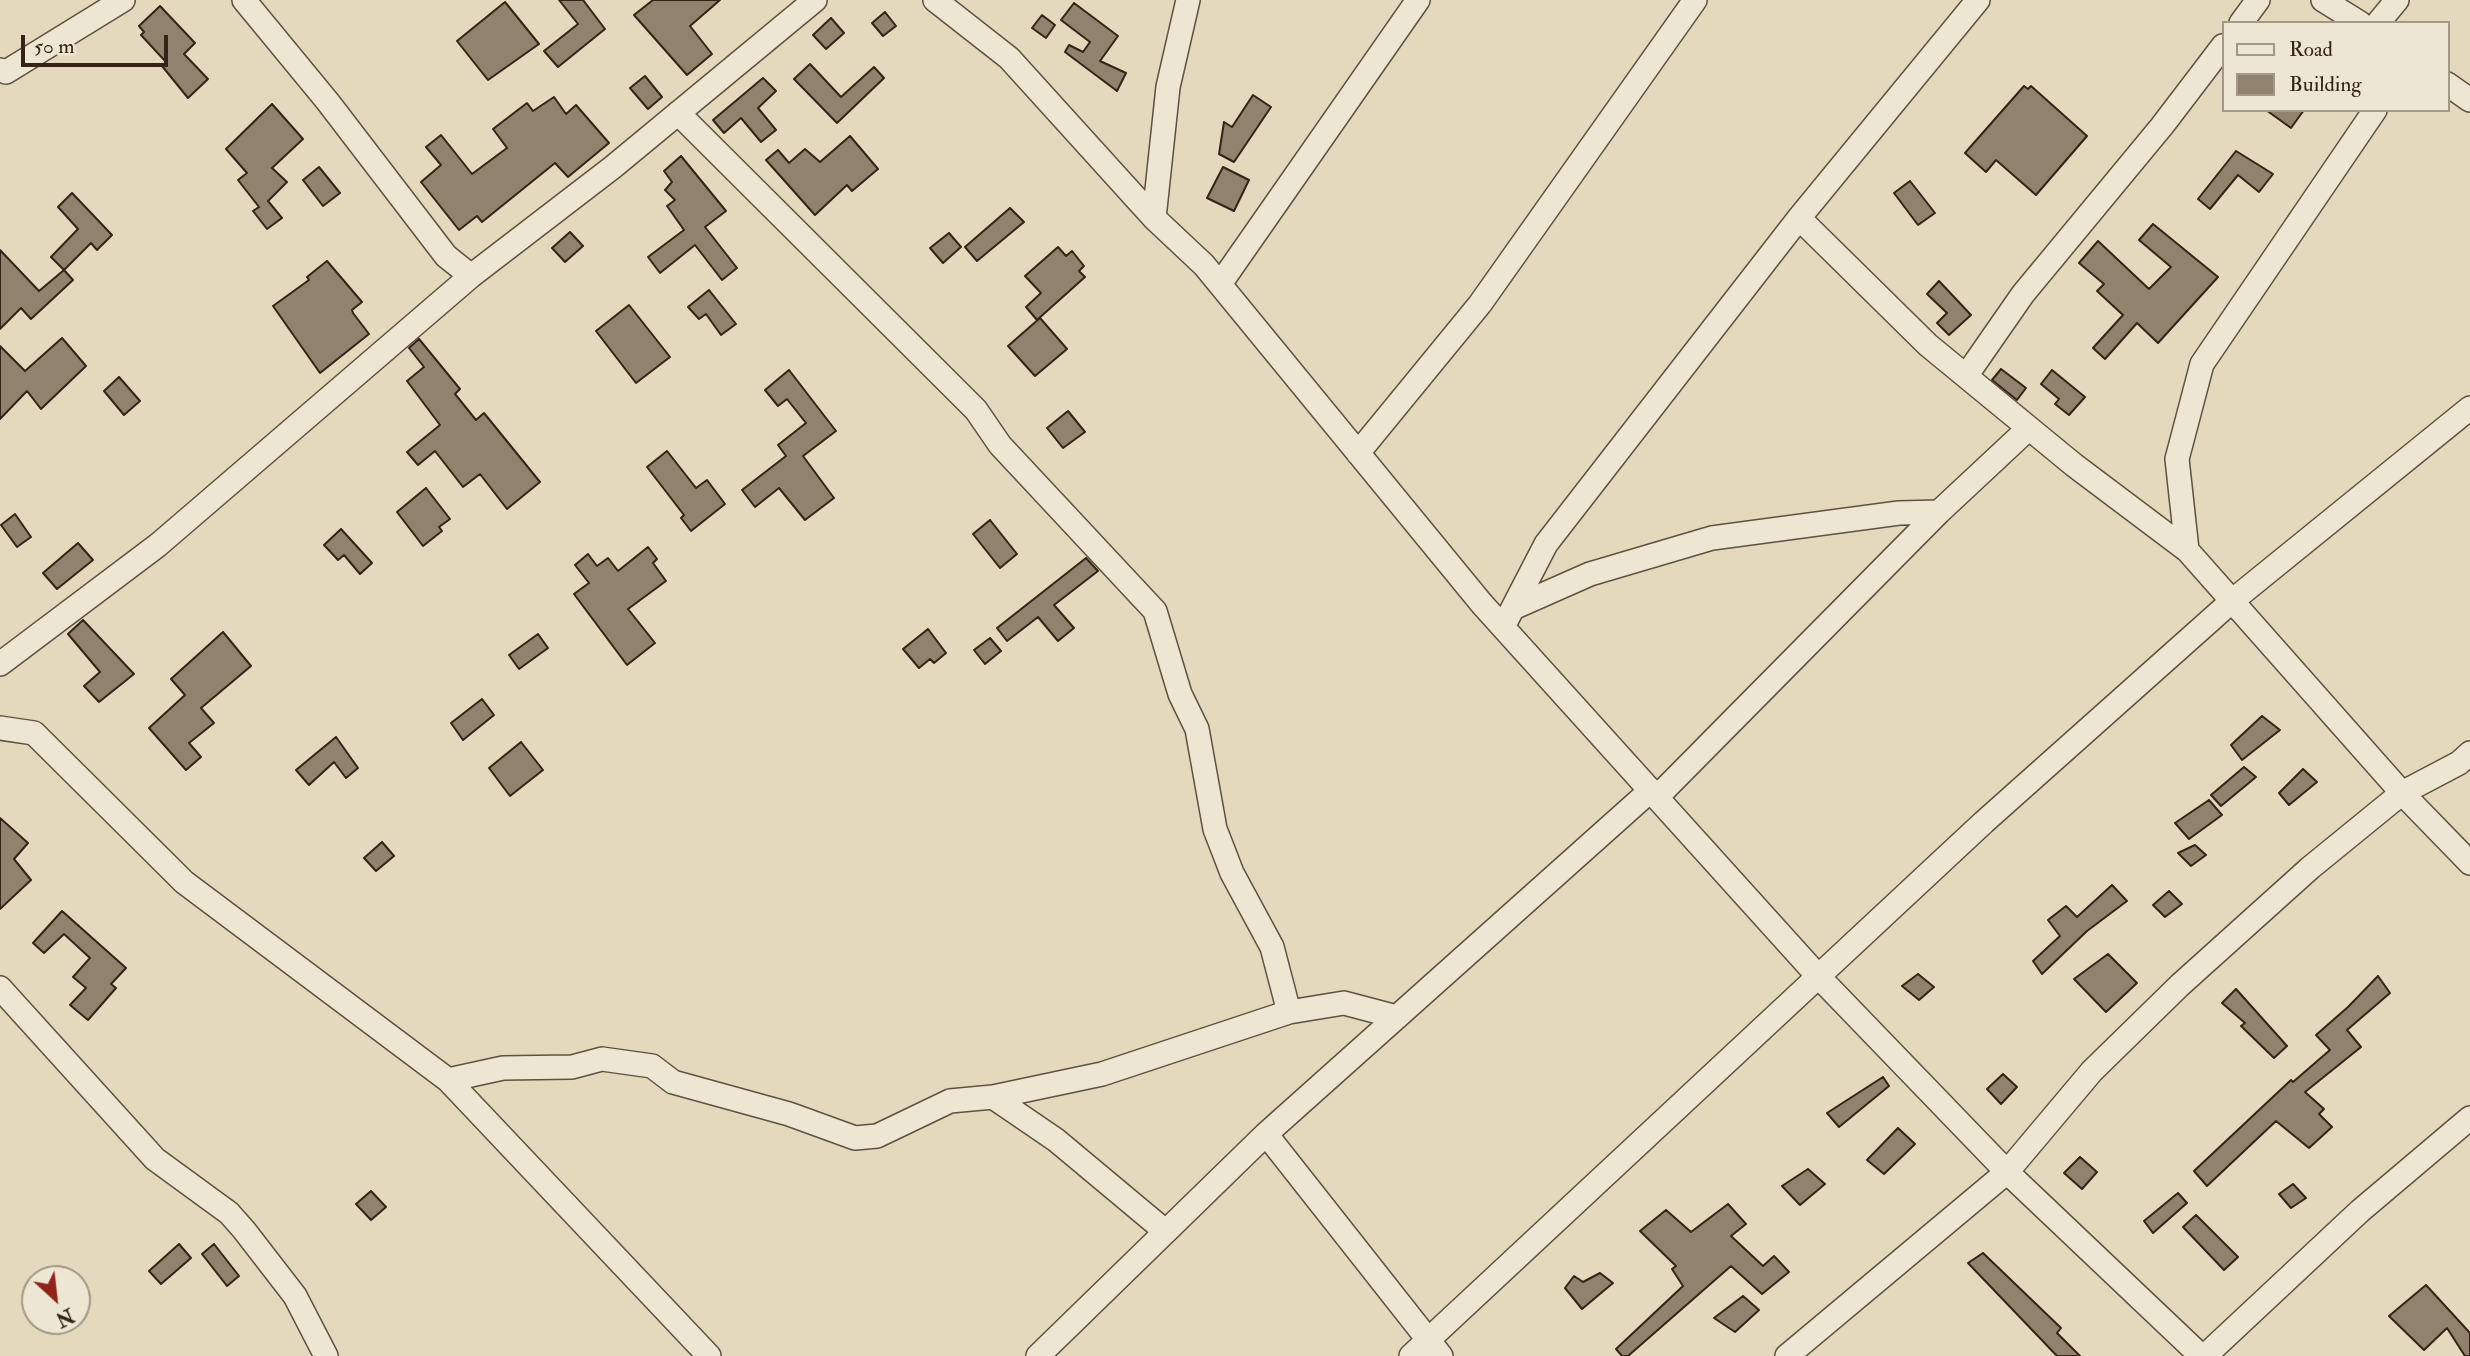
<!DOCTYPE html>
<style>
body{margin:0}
#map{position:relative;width:2470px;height:1356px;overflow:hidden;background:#e4d9bc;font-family:"IM FELL Double Pica",serif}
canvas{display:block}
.legend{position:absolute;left:2222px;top:21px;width:228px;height:91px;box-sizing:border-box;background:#ede6d3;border:2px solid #a39887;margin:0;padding:9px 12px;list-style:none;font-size:21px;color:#342316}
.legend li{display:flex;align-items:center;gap:14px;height:35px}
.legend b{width:35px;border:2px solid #a39887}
.north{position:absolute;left:21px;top:1265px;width:70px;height:70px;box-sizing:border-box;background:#ede6d3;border:2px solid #a39887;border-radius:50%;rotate:153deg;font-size:19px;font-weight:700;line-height:28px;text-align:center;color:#342316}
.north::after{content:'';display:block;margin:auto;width:24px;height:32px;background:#8f2418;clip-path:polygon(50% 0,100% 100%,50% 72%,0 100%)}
.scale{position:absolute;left:21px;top:35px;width:147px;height:32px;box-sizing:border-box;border:4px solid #342316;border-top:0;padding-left:9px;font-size:21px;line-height:24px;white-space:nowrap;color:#342316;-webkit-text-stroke:5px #ede6d3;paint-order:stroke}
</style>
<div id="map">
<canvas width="2470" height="1356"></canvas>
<ul class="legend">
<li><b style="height:9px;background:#ede6d3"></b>Road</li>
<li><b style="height:19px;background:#90826c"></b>Building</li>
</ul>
<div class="north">N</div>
<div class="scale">50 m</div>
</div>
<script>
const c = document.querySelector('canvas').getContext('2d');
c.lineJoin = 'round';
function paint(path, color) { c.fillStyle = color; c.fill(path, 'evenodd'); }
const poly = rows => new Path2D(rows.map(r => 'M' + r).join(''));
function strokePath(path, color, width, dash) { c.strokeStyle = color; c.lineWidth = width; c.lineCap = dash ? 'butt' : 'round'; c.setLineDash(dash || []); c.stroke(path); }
const building = poly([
 [559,0,583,0,605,29,558,67,544,51,578,24,559,0],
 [653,0,720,0,690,26,712,54,687,75,634,15,653,0],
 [505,2,539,44,488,80,457,41,505,2],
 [1074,3,1118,36,1100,61,1126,73,1117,91,1065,52,1069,45,1083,52,1090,42,1061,20,1074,3],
 [160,6,195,43,184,54,208,79,188,98,162,66,166,62,141,35,144,32,139,26,160,6],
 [885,12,896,26,883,36,872,23,885,12],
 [1042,15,1055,25,1046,38,1032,28,1042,15],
 [831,18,844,33,826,49,813,35,831,18],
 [810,64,841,97,874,67,884,78,837,123,794,79,810,64],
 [645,76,662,97,648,109,630,88,645,76],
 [763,78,776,91,758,108,776,130,761,142,741,118,724,133,713,120,763,78],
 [2024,86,2028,89,2031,86,2087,136,2036,195,1996,160,1986,172,1965,153,2024,86],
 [1253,95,1271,107,1234,162,1219,154,1224,122,1232,127,1253,95],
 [554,97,566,114,576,105,609,143,568,177,555,163,482,222,477,216,459,230,421,182,441,165,426,147,441,135,472,174,507,148,493,129,527,103,533,111,554,97],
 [272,104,303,139,272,168,287,182,268,201,282,218,267,229,253,211,259,207,238,180,247,173,226,149,272,104],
 [2266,110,2304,110,2291,128,2266,110],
 [850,136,878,169,852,191,847,185,815,215,766,160,778,150,789,163,805,149,820,162,850,136],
 [2236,151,2273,174,2259,192,2238,175,2210,209,2198,199,2236,151],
 [681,156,726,211,705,227,737,268,722,280,695,245,660,273,648,257,684,230,667,206,675,200,665,190,672,182,664,171,681,156],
 [319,167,340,193,323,206,303,180,319,167],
 [1223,167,1249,180,1234,211,1207,198,1223,167],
 [1910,181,1935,213,1918,225,1894,193,1910,181],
 [72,193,112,235,97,250,91,243,64,270,73,280,31,319,21,308,0,329,0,250,39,291,64,270,51,257,78,229,58,207,72,193],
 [1010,208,1024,222,977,261,965,247,1010,208],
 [2153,224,2218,277,2158,343,2137,323,2105,359,2093,348,2123,315,2097,291,2104,284,2079,263,2098,241,2149,289,2171,267,2139,240,2153,224],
 [570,232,583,246,565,262,552,248,570,232],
 [949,233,961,247,943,263,930,248,949,233],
 [1058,247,1066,256,1072,251,1084,266,1079,271,1085,277,1037,320,1026,307,1041,293,1025,276,1058,247],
 [327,261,362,302,352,310,353,313,369,334,320,373,273,306,309,280,307,277,327,261],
 [1939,281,1971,315,1949,335,1937,323,1947,313,1927,294,1939,281],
 [709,290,736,324,721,335,706,314,699,319,688,307,709,290],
 [629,305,670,357,636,383,596,331,629,305],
 [1040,318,1067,349,1035,376,1008,346,1040,318],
 [62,338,86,366,41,409,27,391,0,419,0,346,25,371,62,338],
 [419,339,460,389,455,394,476,420,484,413,540,482,507,509,480,474,463,487,435,451,418,465,407,452,440,425,407,381,424,367,409,348,419,339],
 [2001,369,2026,388,2017,400,1992,380,2001,369],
 [789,370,836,431,803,456,834,498,805,520,779,488,755,507,742,490,786,456,778,445,806,423,787,399,778,406,765,390,789,370],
 [2052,370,2085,397,2069,415,2055,404,2059,399,2041,384,2052,370],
 [119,377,140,401,124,415,104,391,119,377],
 [1068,411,1085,432,1063,448,1047,428,1068,411],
 [667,451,696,488,707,480,725,504,691,531,681,518,684,515,647,467,667,451],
 [426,488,450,519,439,527,442,531,423,546,397,512,426,488],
 [15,514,31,537,17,547,1,525,15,514],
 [990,520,1017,554,1000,568,973,534,990,520],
 [341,529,372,563,360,574,344,555,338,560,324,545,341,529],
 [78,543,93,560,57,589,43,573,78,543],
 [648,547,657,559,653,563,666,581,628,609,655,643,627,665,574,594,589,583,575,565,588,554,597,566,608,558,618,571,648,547],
 [1086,558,1098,571,1054,605,1074,628,1058,641,1038,617,1007,641,997,628,1086,558],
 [83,620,134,674,99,702,84,686,100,672,68,634,83,620],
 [928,629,946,653,934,663,930,659,919,668,903,649,928,629],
 [223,632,251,666,201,708,214,723,189,743,201,757,186,770,149,728,185,695,171,679,223,632],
 [538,634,548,648,519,669,509,655,538,634],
 [990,638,1001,651,985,664,974,650,990,638],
 [482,699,494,715,463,740,451,723,482,699],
 [2262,716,2280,730,2242,760,2231,745,2262,716],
 [336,737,358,768,346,778,334,762,309,785,296,770,336,737],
 [521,742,543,770,510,796,489,768,521,742],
 [2244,767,2256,777,2221,806,2211,795,2244,767],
 [2303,769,2317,782,2289,805,2279,793,2303,769],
 [2209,800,2222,815,2189,839,2175,823,2209,800],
 [0,818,28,843,14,859,31,880,0,909,0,818],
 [382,842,394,856,376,871,364,858,382,842],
 [2195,845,2206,855,2191,866,2178,853,2195,845],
 [2112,885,2127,901,2087,931,2042,974,2033,961,2060,936,2048,920,2066,906,2077,917,2112,885],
 [2169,891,2182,904,2165,917,2153,905,2169,891],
 [62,911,126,968,111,984,116,988,88,1020,70,1005,86,988,73,977,90,958,64,934,44,953,33,943,62,911],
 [2108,954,2137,983,2106,1012,2074,979,2108,954],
 [1918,974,1934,987,1919,1000,1902,986,1918,974],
 [2378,976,2390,993,2347,1030,2361,1047,2305,1092,2324,1109,2319,1114,2332,1127,2309,1148,2276,1121,2207,1186,2194,1171,2291,1080,2293,1082,2330,1050,2316,1035,2348,1007,2378,976],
 [2236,989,2287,1046,2274,1058,2241,1026,2245,1023,2222,1003,2236,989],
 [2003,1074,2017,1087,2001,1104,1987,1089,2003,1074],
 [1883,1077,1889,1086,1839,1127,1827,1113,1883,1077],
 [1898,1128,1915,1144,1884,1174,1867,1160,1898,1128],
 [2080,1157,2097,1172,2082,1189,2064,1173,2080,1157],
 [1808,1169,1825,1184,1800,1205,1782,1186,1808,1169],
 [2293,1184,2306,1198,2291,1208,2279,1194,2293,1184],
 [371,1191,386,1207,371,1220,356,1204,371,1191],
 [2178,1193,2187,1203,2153,1233,2144,1221,2178,1193],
 [1728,1204,1746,1224,1731,1236,1763,1266,1774,1256,1789,1272,1762,1294,1731,1266,1628,1356,1622,1356,1616,1349,1683,1286,1672,1269,1676,1266,1640,1231,1666,1210,1691,1232,1728,1204],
 [2196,1215,2238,1257,2224,1270,2183,1227,2196,1215],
 [179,1244,191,1258,161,1284,149,1271,179,1244],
 [214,1244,239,1276,227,1286,202,1254,214,1244],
 [1983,1253,2061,1328,2057,1333,2080,1356,2057,1356,1968,1263,1983,1253],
 [1600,1273,1613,1283,1582,1309,1565,1288,1574,1276,1583,1282,1600,1273],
 [2426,1285,2470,1333,2470,1356,2465,1356,2447,1328,2424,1350,2389,1316,2426,1285],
 [1743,1296,1759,1310,1735,1332,1714,1318,1743,1296]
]);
paint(building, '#90826c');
strokePath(building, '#342316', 2);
const street = poly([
 [244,0,328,102,446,256,471,276,613,167,815,0],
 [935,0,1009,58,1154,218,1204,265,1482,604,1817,975,2007,1172,2201,1356],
 [2323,0,2360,23],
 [2241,23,2258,0],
 [2378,23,2397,0],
 [0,70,6,72,123,0],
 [2447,84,2470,100],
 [678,113,976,410,1000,445,1155,611,1180,694,1197,729,1215,829,1232,873,1272,947,1289,1012],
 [1154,218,1168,87,1188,0],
 [1799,218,1928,345,2074,465,2187,550,2402,793,2470,863],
 [1220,284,1418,0],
 [1966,376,2023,294,2162,126,2223,46],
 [1358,453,1480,304,1695,0],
 [2187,550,2177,459,2202,364,2375,110],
 [1513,608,1590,574,1712,538,1899,513,1939,512],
 [1503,627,1546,544,1799,218,1978,0],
 [0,664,158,545,471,276],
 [0,728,34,733,184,882,448,1080,709,1356],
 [1657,797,1939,512,2029,428],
 [0,988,155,1159,229,1213,244,1230,295,1296,326,1356],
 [448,1080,503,1068,572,1067,602,1059,652,1066,673,1082,789,1114,855,1138,877,1136,950,1101,993,1097,1056,1140,1165,1231],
 [993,1097,1102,1074,1289,1012,1344,1003,1397,1017],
 [1266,1134,1441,1356],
 [1038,1356,1266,1134,1651,790],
 [1411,1356,1984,822,2232,601,2470,408],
 [1787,1356,2007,1172,2092,1071,2180,985,2310,868,2402,793,2459,763,2470,753],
 [2205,1356,2360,1211,2470,1118]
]);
strokePath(street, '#605040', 26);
strokePath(street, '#ede6d3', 23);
</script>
